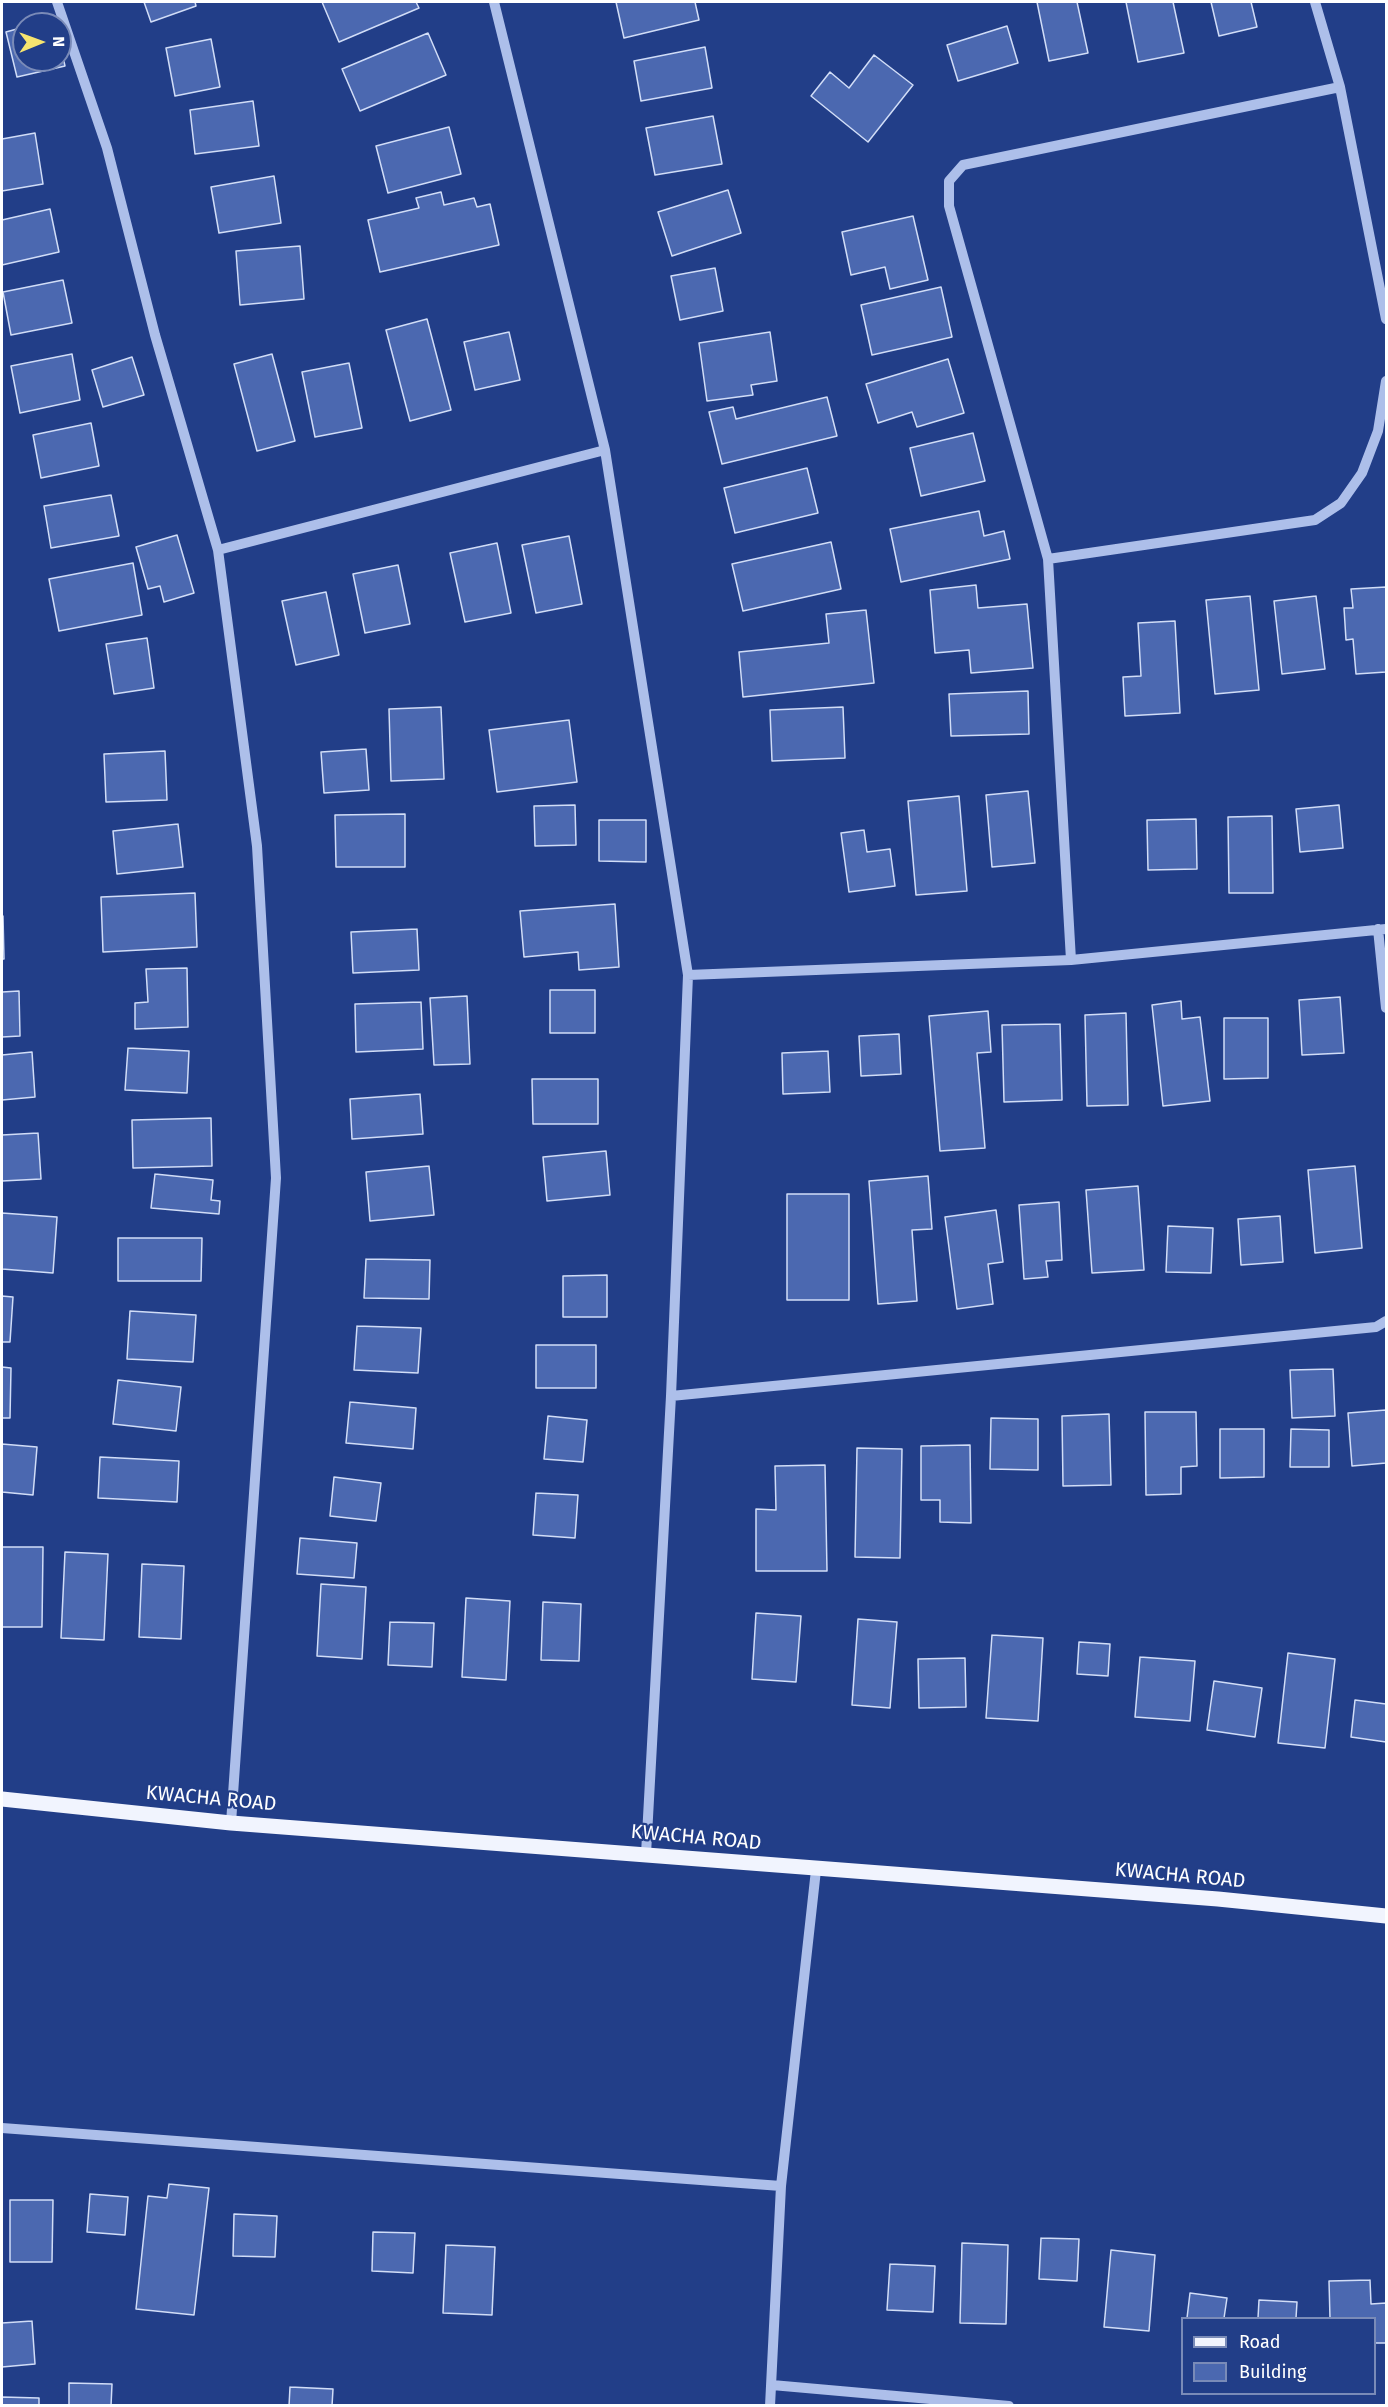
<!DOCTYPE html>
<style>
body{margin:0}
#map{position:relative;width:1388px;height:2407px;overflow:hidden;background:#223e88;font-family:"Fira Sans",sans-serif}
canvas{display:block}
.frame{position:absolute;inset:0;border:3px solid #fff;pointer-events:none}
.legend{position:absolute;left:1181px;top:2317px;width:195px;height:78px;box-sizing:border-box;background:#223e88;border:2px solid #7a8bb8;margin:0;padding:8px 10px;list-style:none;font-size:18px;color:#fff}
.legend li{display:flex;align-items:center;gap:12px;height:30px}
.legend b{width:30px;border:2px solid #7a8bb8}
.north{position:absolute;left:12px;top:12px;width:60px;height:60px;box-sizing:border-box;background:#223e88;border:2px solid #7a8bb8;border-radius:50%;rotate:89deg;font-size:16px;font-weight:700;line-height:24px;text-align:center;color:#fff}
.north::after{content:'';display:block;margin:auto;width:21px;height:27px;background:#f6e46f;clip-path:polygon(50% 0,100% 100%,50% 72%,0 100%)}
</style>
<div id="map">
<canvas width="1388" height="2407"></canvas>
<div class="frame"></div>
<ul class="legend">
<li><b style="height:8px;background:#f1f4fe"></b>Road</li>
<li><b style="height:16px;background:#4b68b0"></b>Building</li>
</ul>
<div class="north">N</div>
</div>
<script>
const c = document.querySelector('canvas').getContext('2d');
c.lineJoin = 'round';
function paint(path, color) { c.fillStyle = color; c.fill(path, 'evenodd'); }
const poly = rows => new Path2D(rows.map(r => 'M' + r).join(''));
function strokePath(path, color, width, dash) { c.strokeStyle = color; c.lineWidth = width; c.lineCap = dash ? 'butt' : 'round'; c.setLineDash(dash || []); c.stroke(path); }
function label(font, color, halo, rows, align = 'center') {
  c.font = font + ' "Fira Sans",sans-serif'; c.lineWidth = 4.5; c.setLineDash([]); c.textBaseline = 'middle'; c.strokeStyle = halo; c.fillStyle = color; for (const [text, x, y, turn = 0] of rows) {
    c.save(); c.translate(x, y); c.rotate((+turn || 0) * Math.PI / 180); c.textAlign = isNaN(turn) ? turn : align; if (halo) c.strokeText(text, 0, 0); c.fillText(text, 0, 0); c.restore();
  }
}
const building = poly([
 [144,2,195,2,196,6,151,22,144,2],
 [322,2,416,2,419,8,339,42,322,2],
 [616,2,695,2,699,20,624,38,616,2],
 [1037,2,1077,2,1088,53,1049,61,1037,2],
 [1126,2,1173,2,1184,53,1138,62,1126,2],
 [1211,2,1251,2,1257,27,1219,36,1211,2],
 [1007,26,1018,63,958,81,947,45,1007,26],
 [24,27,24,60,60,60,60,44,65,66,17,77,6,32,24,27],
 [428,33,446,75,360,111,342,69,428,33],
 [211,39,220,87,175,96,166,48,211,39],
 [705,47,712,88,641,101,634,61,705,47],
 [874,55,913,85,868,142,811,96,830,72,849,88,874,55],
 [253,101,259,146,195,154,190,110,253,101],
 [713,116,722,164,655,175,646,128,713,116],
 [449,127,461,174,388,193,376,146,449,127],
 [35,133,43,184,2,191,2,139,35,133],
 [274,176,281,223,219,233,211,187,274,176],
 [728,190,741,233,672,256,658,212,728,190],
 [441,192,444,205,474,198,477,207,490,204,499,245,380,272,368,220,419,208,416,198,441,192],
 [50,209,59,252,2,265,2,220,50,209],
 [913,216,928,280,890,289,885,267,851,275,842,232,913,216],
 [300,246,304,299,240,305,236,251,300,246],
 [715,268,723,311,680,320,671,276,715,268],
 [63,280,72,323,11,335,3,292,63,280],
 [941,287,952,337,872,355,861,305,941,287],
 [427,319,451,410,410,421,386,330,427,319],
 [509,332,520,380,475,390,464,342,509,332],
 [770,332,777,381,751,385,753,395,707,401,699,343,770,332],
 [72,354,80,400,20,413,11,366,72,354],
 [272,354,295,441,257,451,234,364,272,354],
 [132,357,144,395,103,407,92,370,132,357],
 [948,359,964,413,917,427,912,412,878,423,866,384,948,359],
 [349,363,362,428,315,437,302,372,349,363],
 [827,397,837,436,722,464,709,412,733,407,736,419,827,397],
 [91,423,99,466,41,478,33,435,91,423],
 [973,433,985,481,921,496,910,448,973,433],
 [807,468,818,513,735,533,724,488,807,468],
 [111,495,119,536,51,548,44,506,111,495],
 [979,511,984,536,1004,531,1010,559,901,582,890,529,979,511],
 [177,535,194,593,164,602,160,586,148,589,136,547,177,535],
 [569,536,582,604,536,613,522,545,569,536],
 [831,542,841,589,743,611,732,564,831,542],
 [497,543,511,613,465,622,450,553,497,543],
 [133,563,142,615,59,631,49,579,133,563],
 [398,565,410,624,365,633,353,574,398,565],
 [976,585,978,608,1027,604,1033,668,971,673,969,650,935,653,930,590,976,585],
 [1386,587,1386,672,1356,674,1353,639,1346,640,1344,608,1353,608,1351,589,1386,587],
 [326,592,339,655,296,665,282,601,326,592],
 [1250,596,1259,690,1215,694,1206,600,1250,596],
 [1316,596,1325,669,1282,674,1274,601,1316,596],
 [866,610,874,683,743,697,739,652,829,643,826,614,866,610],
 [1175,621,1180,713,1125,716,1123,677,1141,676,1138,623,1175,621],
 [147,638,154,688,114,694,106,644,147,638],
 [1028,691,1029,734,951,736,949,694,1028,691],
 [441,707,444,779,391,781,389,709,441,707],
 [843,707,845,758,772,761,770,710,843,707],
 [569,720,577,782,497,792,489,730,569,720],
 [366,749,369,790,324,793,321,752,366,749],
 [165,751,167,800,106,802,104,754,165,751],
 [1028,791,1035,863,992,867,986,795,1028,791],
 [959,796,967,891,916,895,908,801,959,796],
 [575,805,576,845,535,846,534,806,575,805],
 [1339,805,1343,848,1300,852,1296,809,1339,805],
 [405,814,405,867,336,867,335,815,405,814],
 [1272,816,1273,893,1229,893,1228,817,1272,816],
 [1196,819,1197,869,1148,870,1147,820,1196,819],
 [599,820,646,820,646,862,599,861,599,820],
 [178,824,183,867,117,874,113,831,178,824],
 [864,830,867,852,890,849,895,886,849,892,841,833,864,830],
 [195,893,197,947,103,952,101,897,195,893],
 [615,904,619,967,579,970,578,952,524,957,520,911,615,904],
 [2,916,3,916,4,959,2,959,2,916],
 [417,929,419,970,353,973,351,932,417,929],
 [187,968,188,1027,135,1029,135,1003,148,1002,146,969,187,968],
 [550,990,595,990,595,1033,550,1033,550,990],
 [19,991,20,1036,2,1037,2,992,19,991],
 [467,996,470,1064,434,1065,430,998,467,996],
 [1340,997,1344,1053,1302,1055,1299,1000,1340,997],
 [1181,1001,1182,1019,1200,1017,1210,1101,1163,1106,1152,1005,1181,1001],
 [421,1002,423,1049,356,1052,355,1004,421,1002],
 [988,1011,991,1052,977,1053,985,1148,940,1151,929,1016,988,1011],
 [1126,1013,1128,1105,1087,1106,1085,1015,1126,1013],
 [1224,1018,1268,1018,1268,1078,1224,1079,1224,1018],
 [1060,1024,1062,1100,1004,1102,1002,1025,1060,1024],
 [899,1034,901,1074,861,1076,859,1036,899,1034],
 [128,1048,189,1051,187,1093,125,1090,128,1048],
 [828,1051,830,1092,783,1094,782,1053,828,1051],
 [32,1052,35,1097,2,1100,2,1055,32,1052],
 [532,1079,598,1079,598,1124,533,1124,532,1079],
 [420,1094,423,1134,352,1139,350,1099,420,1094],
 [211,1118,212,1166,133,1168,132,1120,211,1118],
 [38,1133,41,1179,2,1181,2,1135,38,1133],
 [606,1151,610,1195,547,1201,543,1157,606,1151],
 [429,1166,434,1215,370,1221,366,1172,429,1166],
 [1355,1166,1362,1248,1315,1253,1308,1170,1355,1166],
 [155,1174,213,1180,211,1200,220,1201,219,1214,151,1208,155,1174],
 [928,1176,932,1229,912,1230,917,1301,878,1304,869,1181,928,1176],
 [1138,1186,1144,1270,1092,1273,1086,1190,1138,1186],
 [787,1194,849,1194,849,1300,787,1300,787,1194],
 [1059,1202,1062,1260,1046,1261,1048,1277,1024,1279,1019,1205,1059,1202],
 [996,1210,1003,1262,988,1264,993,1304,957,1309,945,1217,996,1210],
 [2,1213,57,1217,53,1273,2,1269,2,1213],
 [1280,1216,1283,1262,1241,1265,1238,1219,1280,1216],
 [1168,1226,1213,1228,1211,1273,1166,1272,1168,1226],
 [118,1238,202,1238,201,1281,118,1281,118,1238],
 [366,1259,430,1260,429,1299,364,1298,366,1259],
 [607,1275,607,1317,563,1317,563,1276,607,1275],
 [2,1296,13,1297,10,1342,2,1342,2,1296],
 [130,1311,196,1315,193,1362,127,1359,130,1311],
 [357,1326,421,1328,418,1373,354,1370,357,1326],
 [536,1345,596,1345,596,1388,536,1388,536,1345],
 [2,1367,11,1368,10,1418,2,1418,2,1367],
 [1333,1369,1335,1416,1292,1418,1290,1370,1333,1369],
 [118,1380,181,1387,176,1431,113,1424,118,1380],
 [350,1402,416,1408,413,1449,346,1443,350,1402],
 [1386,1410,1386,1463,1352,1466,1348,1413,1386,1410],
 [1145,1412,1196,1412,1197,1466,1181,1467,1181,1494,1146,1495,1145,1412],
 [1109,1414,1111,1485,1063,1486,1062,1416,1109,1414],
 [548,1416,587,1420,583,1462,544,1459,548,1416],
 [991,1418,1038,1419,1038,1470,990,1469,991,1418],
 [1220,1429,1264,1429,1264,1477,1220,1478,1220,1429],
 [1291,1429,1329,1430,1329,1467,1290,1467,1291,1429],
 [2,1444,37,1447,33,1495,2,1492,2,1444],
 [970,1445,971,1523,940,1522,940,1500,921,1500,921,1446,970,1445],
 [857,1448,902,1449,900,1558,855,1557,857,1448],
 [100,1457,179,1461,177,1502,98,1498,100,1457],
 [825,1465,827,1571,756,1571,756,1509,776,1510,775,1466,825,1465],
 [334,1477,381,1483,376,1521,330,1516,334,1477],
 [536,1493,578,1495,575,1538,533,1535,536,1493],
 [300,1538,357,1543,354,1578,297,1574,300,1538],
 [2,1547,43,1547,42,1627,2,1627,2,1547],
 [65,1552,108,1554,104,1640,61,1638,65,1552],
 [142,1564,184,1566,181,1639,139,1637,142,1564],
 [321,1584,366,1587,362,1659,317,1656,321,1584],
 [466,1598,510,1601,506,1680,462,1677,466,1598],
 [543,1602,581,1604,579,1661,541,1660,543,1602],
 [756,1613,801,1616,796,1682,752,1679,756,1613],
 [858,1619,897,1622,890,1708,852,1705,858,1619],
 [390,1622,434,1623,432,1667,388,1665,390,1622],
 [992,1635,1043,1638,1038,1721,986,1718,992,1635],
 [1079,1642,1110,1644,1108,1676,1077,1674,1079,1642],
 [1288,1653,1335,1659,1325,1748,1278,1743,1288,1653],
 [1140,1657,1195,1661,1190,1721,1135,1717,1140,1657],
 [965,1658,966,1707,919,1708,918,1659,965,1658],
 [1214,1681,1262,1688,1255,1737,1207,1730,1214,1681],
 [1355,1700,1386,1704,1386,1742,1351,1737,1355,1700],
 [169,2184,209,2188,194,2315,136,2309,148,2196,167,2198,169,2184],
 [90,2194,128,2197,125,2235,87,2232,90,2194],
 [10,2200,53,2200,52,2262,10,2262,10,2200],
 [234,2214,277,2216,275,2257,233,2256,234,2214],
 [373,2232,415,2233,413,2273,372,2271,373,2232],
 [1041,2238,1079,2239,1077,2281,1039,2279,1041,2238],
 [962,2243,1008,2245,1006,2324,960,2323,962,2243],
 [446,2245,495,2247,492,2315,443,2313,446,2245],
 [1111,2250,1155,2255,1149,2331,1104,2327,1111,2250],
 [890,2264,935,2266,933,2312,887,2310,890,2264],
 [1370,2280,1371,2304,1386,2303,1386,2343,1374,2343,1374,2318,1330,2318,1329,2281,1370,2280],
 [1190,2293,1227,2298,1224,2318,1187,2318,1190,2293],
 [1259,2300,1297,2302,1296,2318,1258,2318,1259,2300],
 [32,2321,35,2364,2,2367,2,2323,32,2321],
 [69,2383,112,2384,111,2406,69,2406,69,2383],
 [290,2387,333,2389,332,2406,289,2406,290,2387],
 [2,2397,39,2398,39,2406,2,2406,2,2397]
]);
paint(building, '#4b68b0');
strokePath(building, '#d1ddf7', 1.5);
strokePath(poly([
 [57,2,107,148,155,335,218,550,257,846,276,1178,231,1823],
 [494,2,605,450,688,975,671,1396,646,1854],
 [1315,2,1340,87,1386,319],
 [218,550,605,450],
 [1048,559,1315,520,1341,503,1362,473,1378,431,1386,381],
 [1378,929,1386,1008],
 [1071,960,1048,559,949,206,949,181,963,165,1340,87],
 [688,975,1071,960,1386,929],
 [671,1396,1376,1327,1386,1321],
 [2,2128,781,2186],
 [772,2385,1009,2406],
 [770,2406,781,2186,816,1870]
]), '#adbfea', 10);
strokePath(poly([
 [2,1799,231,1823,1218,1899,1386,1916]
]), '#f1f4fe', 15);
label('20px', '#fff', '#223e88', [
 ["KWACHA ROAD",211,1799,5],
 ["KWACHA ROAD",696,1838,5],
 ["KWACHA ROAD",1180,1876,5]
]);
</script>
